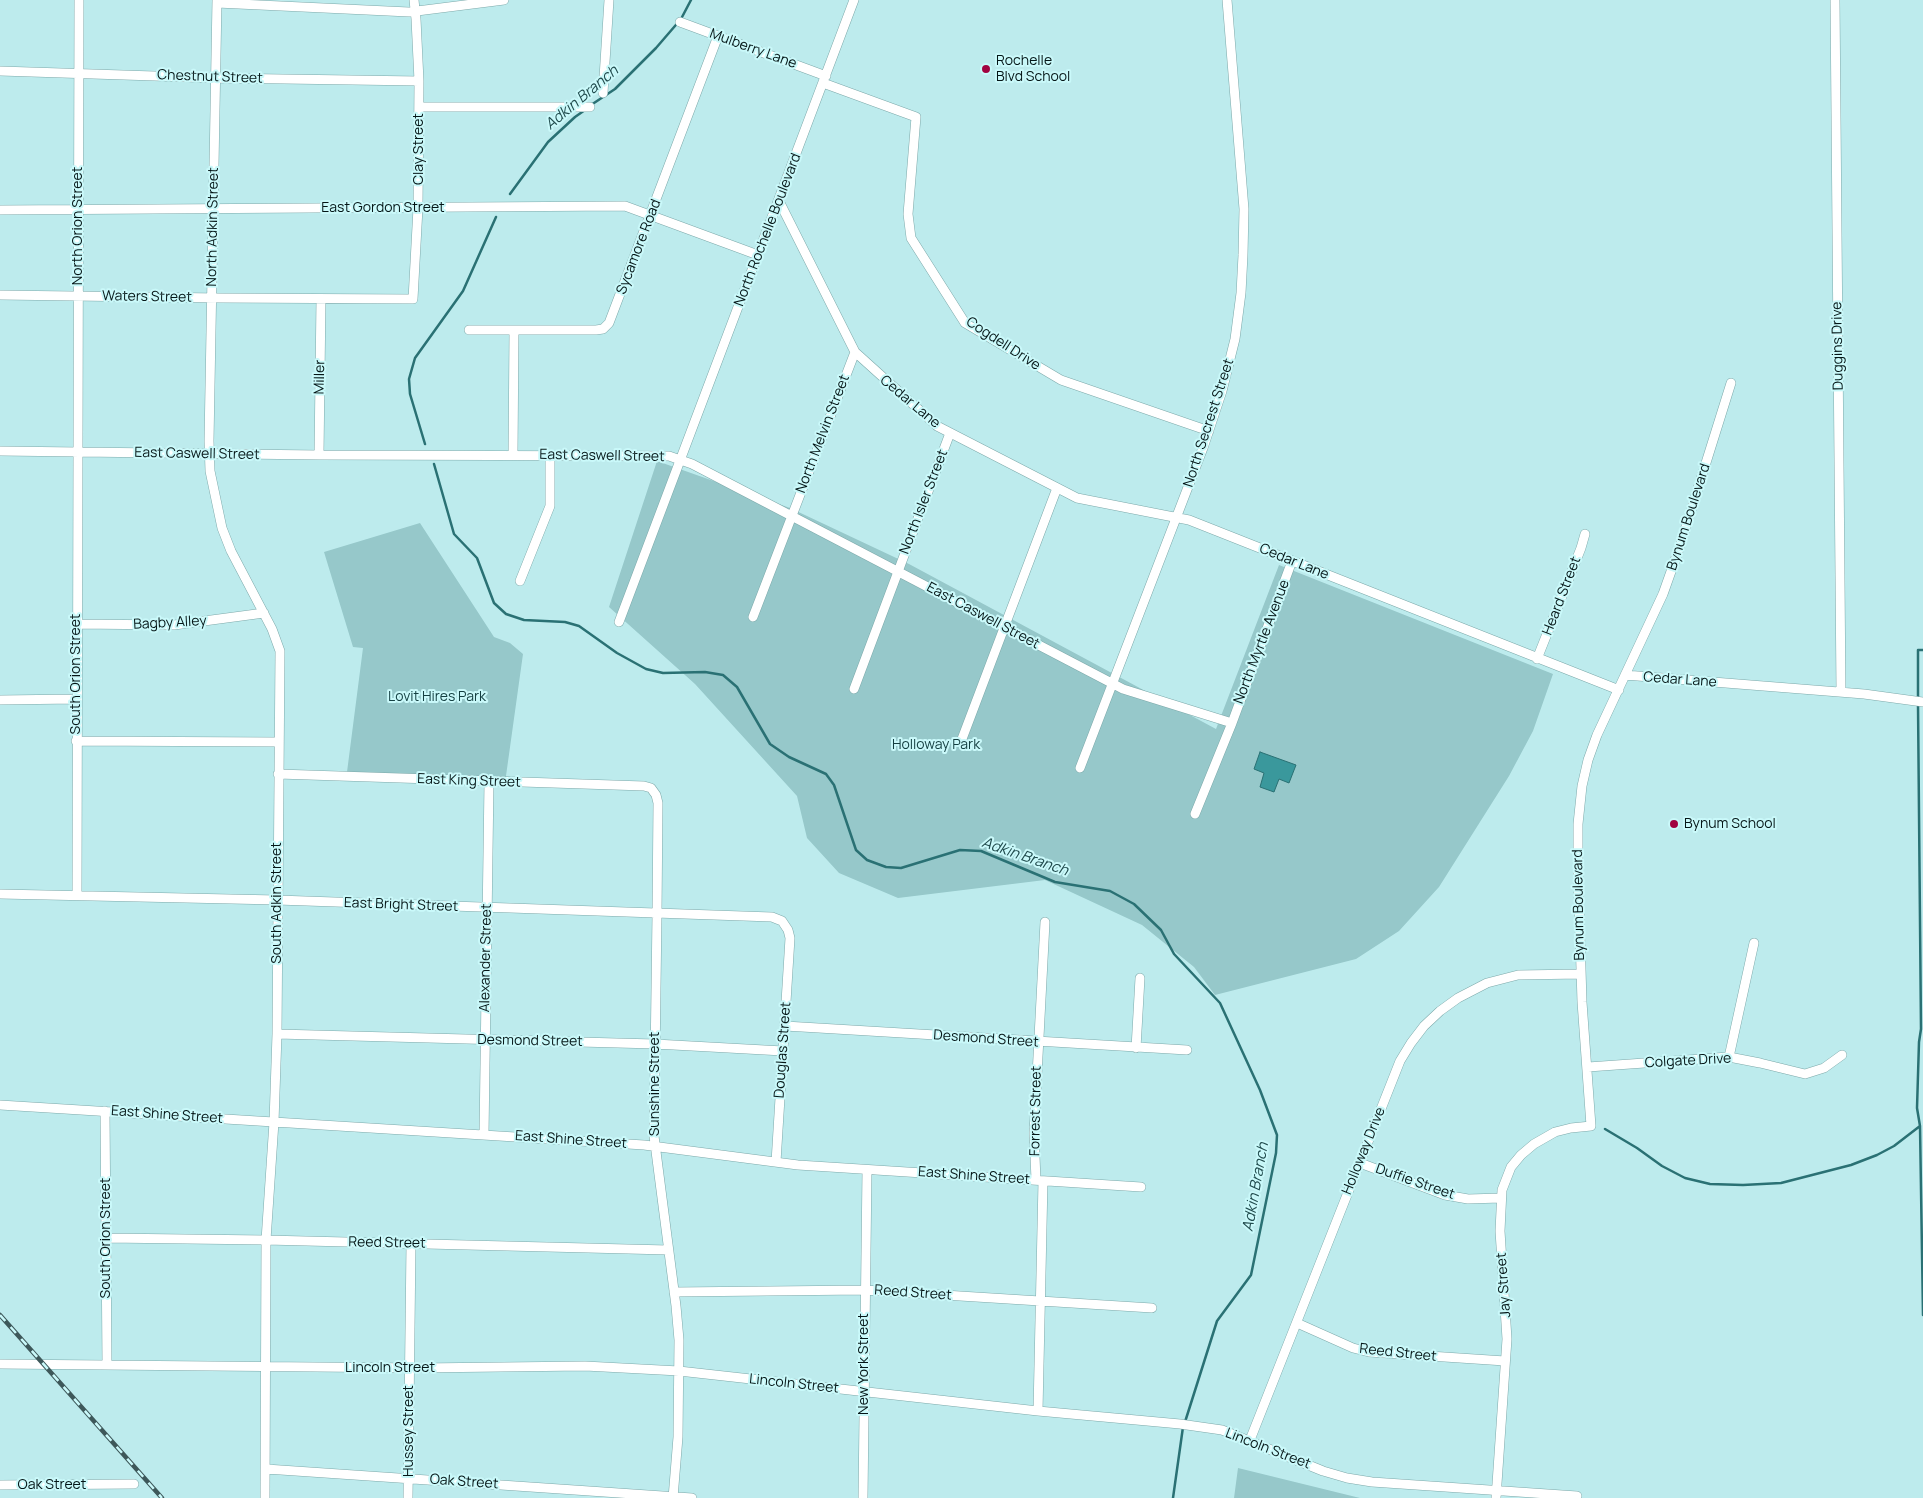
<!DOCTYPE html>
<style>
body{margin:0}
canvas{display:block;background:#bdebed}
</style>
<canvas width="1923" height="1498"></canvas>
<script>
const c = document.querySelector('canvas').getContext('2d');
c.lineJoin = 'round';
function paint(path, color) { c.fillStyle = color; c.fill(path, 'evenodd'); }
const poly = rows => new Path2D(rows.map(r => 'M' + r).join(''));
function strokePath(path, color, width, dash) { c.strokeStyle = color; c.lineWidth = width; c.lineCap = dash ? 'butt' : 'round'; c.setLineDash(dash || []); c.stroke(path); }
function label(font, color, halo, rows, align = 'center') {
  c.font = font + ' Manrope,sans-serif'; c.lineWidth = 4; c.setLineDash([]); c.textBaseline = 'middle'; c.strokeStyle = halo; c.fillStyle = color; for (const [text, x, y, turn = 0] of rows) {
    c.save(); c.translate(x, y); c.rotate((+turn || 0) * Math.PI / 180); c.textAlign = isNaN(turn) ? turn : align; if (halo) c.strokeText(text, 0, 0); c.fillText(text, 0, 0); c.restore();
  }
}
paint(poly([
 [657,461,790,508,909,564,1216,729,1279,565,1553,674,1533,731,1509,776,1439,887,1399,931,1356,959,1215,995,1194,967,1142,925,1045,880,898,898,839,873,807,838,797,796,695,684,609,607],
 [420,523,494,637,510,643,523,654,505,783,347,772,363,648,353,647,324,552],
 [1238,1468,1360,1498,1234,1498]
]), '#96c8ca');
const water = poly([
 [1260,752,1296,765,1289,783,1279,779,1274,792,1260,787,1264,773,1254,769,1260,752]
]);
paint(water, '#3a989c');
strokePath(water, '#2a7174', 1);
strokePath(poly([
 [591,105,615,89,656,48,681,19,691,0],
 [510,194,548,142,575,117,585,110],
 [425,444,410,394,409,379,415,358,463,291,496,217],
 [434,464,454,534,477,558,494,603,506,614,524,620,565,622,579,626,617,653,646,669,663,673,705,672,723,675,737,687,770,744,789,757,826,774,834,785,856,850,867,860,886,867,901,868,960,850,981,851,1055,882,1110,891,1134,904,1161,930,1174,954,1220,1003,1260,1090,1277,1135,1276,1153,1251,1275,1217,1321,1185,1422],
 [1918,699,1918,650,1923,650],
 [1918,704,1921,1029,1919,1042,1917,1108,1920,1126,1923,1315],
 [1605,1129,1637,1148,1662,1166,1685,1178,1710,1184,1743,1185,1781,1183,1851,1165,1877,1155,1894,1146,1920,1126],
 [1173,1498,1183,1427]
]), '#2a7174', 2.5);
const minor = poly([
 [217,0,209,441,210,471,222,528,231,551,272,629,280,651,277,1034,274,1122,266,1240,265,1498],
 [1835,0,1841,692],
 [217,3,409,12,504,0],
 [680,22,826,76],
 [0,71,216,78,419,81],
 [823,83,916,117,908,214,911,238,965,323,1061,380,1209,431],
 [603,93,609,0],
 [419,107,590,107],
 [779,201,855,352,937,426,1077,498,1189,520,1619,690],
 [0,210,625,206,758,255],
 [0,295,219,298,413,299,418,208,419,81,416,19,414,0],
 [469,330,596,330,603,329,609,323,718,36],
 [0,451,319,455,669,456,692,464,1123,689,1232,723],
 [319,455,321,299],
 [513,455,514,331],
 [520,581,550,506,550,455],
 [753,617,855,352],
 [619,622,854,0],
 [76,624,174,625,264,613],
 [1537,659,1581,548,1585,534],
 [1625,675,1864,694,1923,702],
 [854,689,950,433],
 [0,700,76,699],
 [962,739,1057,488],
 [76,741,279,742],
 [1080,768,1203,448,1222,391,1235,339,1241,293,1243,255,1244,209,1227,0],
 [278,774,644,786,651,788,656,795,658,803,657,914,654,1136,676,1306,679,1340,678,1437,673,1498],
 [1195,814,1232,723,1292,561],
 [0,894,277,900,772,917,782,921,788,930,790,938,776,1162],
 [77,895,79,0],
 [785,1026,1187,1050],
 [277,1034,655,1044,783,1051],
 [1136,1048,1140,978],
 [1729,1057,1754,943],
 [1588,1067,1729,1057,1760,1063,1805,1074,1824,1068,1842,1055],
 [0,1105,644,1145,798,1165,1141,1187],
 [105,1111,107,1365],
 [484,1135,489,782],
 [1360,1163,1445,1195,1468,1199,1501,1198],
 [1036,1180,1034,1133,1045,922],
 [106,1238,266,1240,668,1250],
 [674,1292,864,1290,1152,1308],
 [1297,1323,1353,1348,1369,1352,1505,1361],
 [0,1364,420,1368,585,1366,679,1371,1038,1411,1180,1424,1222,1430,1323,1471,1347,1478,1372,1482,1577,1496],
 [1038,1411,1043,1181],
 [1250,1440,1400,1061,1411,1043,1424,1026,1440,1011,1458,998,1487,983,1518,975,1581,974],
 [266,1469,692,1498],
 [0,1485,134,1484],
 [408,1498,411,1244],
 [863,1498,867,1170],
 [1496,1498,1507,1339,1500,1231,1502,1190,1511,1167,1521,1155,1534,1144,1555,1132,1571,1128,1591,1126,1582,1002,1578,871,1578,824,1582,786,1588,760,1597,735,1663,594,1679,549,1731,383]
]);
strokePath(minor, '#7da9aa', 10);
strokePath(minor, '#fff', 9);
const rail = poly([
 [0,1315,162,1498]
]);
strokePath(rail, '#3e585a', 4.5);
strokePath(rail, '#caf9fa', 2.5, [8]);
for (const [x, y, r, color] of [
 [986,69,5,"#a10340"],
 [1674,824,5,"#a10340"]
]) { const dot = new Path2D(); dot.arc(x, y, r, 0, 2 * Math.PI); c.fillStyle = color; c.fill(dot); strokePath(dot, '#caf9fa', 2); }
label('14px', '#051617', '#caf9fa', [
 ["Mulberry Lane",753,49,20],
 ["Chestnut Street",210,77,2],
 ["Clay Street",419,149,-90],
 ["East Gordon Street",383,208],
 ["North Orion Street",78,226,-90],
 ["North Adkin Street",213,227,-89],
 ["North Rochelle Boulevard",768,230,-69],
 ["Sycamore Road",639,247,-69],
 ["Waters Street",147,297,1],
 ["Cogdell Drive",1003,344,33],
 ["Duggins Drive",1838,346,-91],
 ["Miller",320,377,-89],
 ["Cedar Lane",910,402,40],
 ["North Secrest Street",1209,423,-72],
 ["North Melvin Street",823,434,-69],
 ["East Caswell Street",197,454,1],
 ["East Caswell Street",602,456,1],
 ["North Isler Street",924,502,-69],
 ["Bynum Boulevard",1689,517,-72],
 ["Cedar Lane",1294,562,22],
 ["Heard Street",1562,596,-69],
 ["East Caswell Street",983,616,28],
 ["Bagby Alley",170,623,-3],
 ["North Myrtle Avenue",1262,642,-69],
 ["South Orion Street",76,674,-90],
 ["Cedar Lane",1680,680,4],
 ["East King Street",469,781,2],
 ["South Adkin Street",277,903,-90],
 ["East Bright Street",401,905,2],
 ["Bynum Boulevard",1579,905,-91],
 ["Alexander Street",486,958,-89],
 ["Desmond Street",986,1039,4],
 ["Desmond Street",530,1041,1],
 ["Douglas Street",783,1050,-86],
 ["Colgate Drive",1688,1061,-3],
 ["Sunshine Street",655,1084,-90],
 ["Forrest Street",1036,1111,-89],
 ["East Shine Street",167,1115,4],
 ["East Shine Street",571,1140,4],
 ["Holloway Drive",1364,1151,-68],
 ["East Shine Street",974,1176,4],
 ["Duffie Street",1415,1182,19],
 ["South Orion Street",106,1238,-90],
 ["Reed Street",387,1243,1],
 ["Jay Street",1504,1285,-94],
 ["Reed Street",913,1293,4],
 ["Reed Street",1398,1353,6],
 ["New York Street",864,1364,-90],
 ["Lincoln Street",390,1368],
 ["Lincoln Street",794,1384,6],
 ["Hussey Street",409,1431,-90],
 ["Lincoln Street",1268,1449,21],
 ["Oak Street",464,1482,4],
 ["Oak Street",52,1485]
]);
label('14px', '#051617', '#caf9fa', [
 ["Rochelle",996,61],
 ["Blvd School",996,77],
 ["Bynum School",1684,824]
], 'left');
label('14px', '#143f41', '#caf9fa', [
 ["Lovit Hires Park",437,697],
 ["Holloway Park",936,745]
]);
label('italic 15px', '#214b4d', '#caf9fa', [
 ["Adkin Branch",582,98,-40],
 ["Adkin Branch",1025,857,19],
 ["Adkin Branch",1256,1187,-80]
]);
</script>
